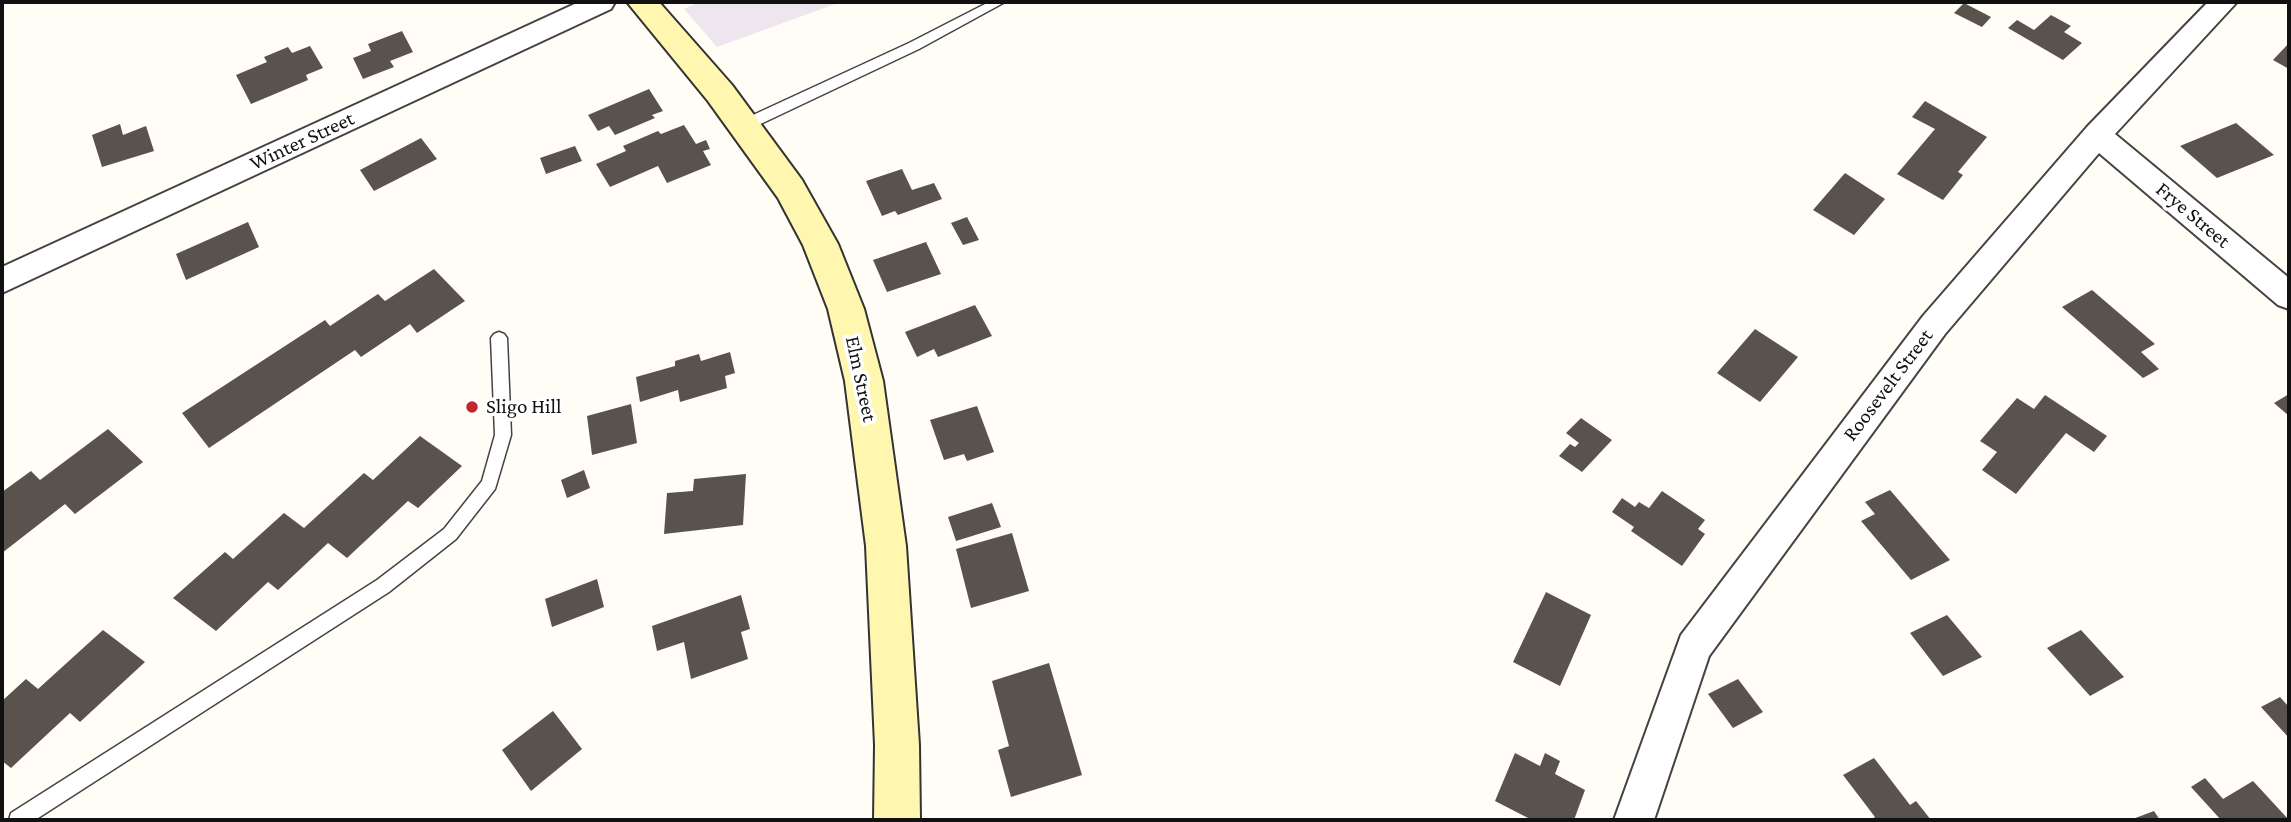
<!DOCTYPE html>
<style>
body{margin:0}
#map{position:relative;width:2291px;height:822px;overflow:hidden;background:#fffdf5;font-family:"Crimson Pro",serif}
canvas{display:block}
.frame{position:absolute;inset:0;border:4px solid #111;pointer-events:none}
</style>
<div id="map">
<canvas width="2291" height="822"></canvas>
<div class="frame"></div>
</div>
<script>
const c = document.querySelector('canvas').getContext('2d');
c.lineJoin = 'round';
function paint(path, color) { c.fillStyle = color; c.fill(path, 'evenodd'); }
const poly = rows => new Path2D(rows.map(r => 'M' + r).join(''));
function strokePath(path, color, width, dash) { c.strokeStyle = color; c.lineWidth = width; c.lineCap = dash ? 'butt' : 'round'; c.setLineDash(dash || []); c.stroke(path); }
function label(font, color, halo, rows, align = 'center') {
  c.font = font + ' "Crimson Pro",serif'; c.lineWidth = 7; c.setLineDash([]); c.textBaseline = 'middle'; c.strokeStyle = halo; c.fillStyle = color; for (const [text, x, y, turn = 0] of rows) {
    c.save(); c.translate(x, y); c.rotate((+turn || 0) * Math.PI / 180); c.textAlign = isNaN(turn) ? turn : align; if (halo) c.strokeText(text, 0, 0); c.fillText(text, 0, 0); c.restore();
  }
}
paint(poly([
 [700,2,841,2,717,47,684,9]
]), '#eee6ef');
paint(poly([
 [1964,3,1991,17,1982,27,1954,13],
 [2051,15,2071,26,2064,32,2082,43,2063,60,2008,28,2017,20,2034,30],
 [402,31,413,52,390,61,394,67,363,79,353,58,371,51,368,44],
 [2289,43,2289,69,2273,60],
 [310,46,323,68,306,75,308,80,251,104,236,75,267,62,264,57,288,47,292,53],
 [649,89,663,111,652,115,655,118,615,135,609,126,598,131,588,115],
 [1925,101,1987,137,1958,172,1963,175,1943,200,1897,174,1935,129,1912,117],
 [2236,123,2274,155,2217,178,2180,146],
 [120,124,123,135,146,126,154,151,102,167,92,135],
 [684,125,696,144,706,140,710,149,703,151,711,165,667,183,658,166,610,187,596,164,626,151,623,146,658,131,661,134],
 [421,138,437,159,374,191,360,170],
 [575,146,582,161,546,174,540,158],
 [902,169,912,190,934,183,942,199,898,215,895,211,882,216,866,181],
 [1845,173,1885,199,1854,235,1813,210],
 [967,217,979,240,963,245,951,223],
 [248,222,259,247,186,280,176,254],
 [926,242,941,274,887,292,873,260],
 [434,269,465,301,417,333,410,324,361,357,355,350,209,448,182,413,325,320,330,326,378,294,385,301],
 [2092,290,2155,344,2141,352,2159,369,2143,378,2062,307],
 [975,305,992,336,938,357,934,349,917,357,905,332],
 [1755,329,1798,357,1760,402,1717,373],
 [730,352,735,373,725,376,727,388,680,402,678,390,640,402,636,377,675,366,675,361,699,354,701,361],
 [2289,394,2289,416,2274,403],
 [2045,395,2107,436,2094,452,2066,433,2016,494,1982,470,1997,452,1980,441,2017,398,2034,409],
 [631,404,637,443,592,455,587,416],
 [977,406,994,452,967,461,964,454,944,460,930,420],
 [1581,418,1612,440,1582,472,1559,456,1570,444,1575,447,1579,443,1566,433],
 [108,429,143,462,75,514,65,504,2,553,2,492,31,471,40,480],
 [420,436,462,466,418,508,408,501,347,558,328,543,278,590,268,582,216,631,173,598,225,552,233,559,284,513,304,528,364,473,373,480],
 [584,470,590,488,567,498,561,480],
 [746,474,743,525,664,534,667,493,693,491,694,479],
 [1890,490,1950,560,1911,580,1861,521,1875,514,1865,502],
 [1662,491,1705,520,1698,529,1705,534,1682,566,1631,531,1634,527,1612,512,1622,498,1635,507,1639,502,1649,508],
 [992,503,1001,527,956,541,948,517],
 [1012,533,1029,591,971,608,956,549],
 [597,579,604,607,552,627,545,599],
 [1546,592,1591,615,1560,686,1513,662],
 [741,595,750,629,741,632,748,659,691,679,684,642,657,651,652,626],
 [1947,615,1982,657,1943,676,1910,633],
 [103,630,145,662,80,722,70,713,11,768,2,761,2,701,26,679,38,689],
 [2081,630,2124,677,2090,696,2047,648],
 [1049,663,1082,775,1011,797,998,750,1009,746,992,681],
 [1738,679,1763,712,1733,728,1708,694],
 [2280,697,2289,707,2289,738,2261,707],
 [553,711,582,749,531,791,502,750],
 [1515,753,1540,766,1545,753,1560,761,1555,774,1585,790,1574,820,1532,820,1495,801],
 [1874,758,1910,805,1916,801,1931,820,1870,820,1875,817,1843,775],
 [2205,778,2223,799,2253,781,2289,820,2221,820,2191,787],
 [2154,811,2160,820,2130,820]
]), '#5a524d');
const lane = poly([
 [989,2,1005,2,919,49,750,129,740,129,738,125,740,121,909,43,989,2],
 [499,332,504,334,507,338,511,435,495,489,456,539,389,592,35,820,9,820,11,813,377,580,444,529,482,481,495,435,491,338,494,334,499,332]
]);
const street = poly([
 [579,2,615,2,611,9,2,293,2,267,579,2],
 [2208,2,2237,2,2115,134,2289,278,2289,309,2278,305,2099,153,1945,334,1709,656,1654,820,1614,820,1681,635,1923,316,2087,127,2208,2]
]);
const secondary = poly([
 [627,2,659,2,732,85,802,180,838,244,864,309,883,381,906,546,919,745,920,820,874,820,875,745,866,546,845,381,828,309,803,245,778,198,708,101,627,2]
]);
strokePath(lane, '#444', 3);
strokePath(street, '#444', 4);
strokePath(secondary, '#333', 4);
paint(lane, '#fff');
paint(street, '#fff');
paint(secondary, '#fff6b0');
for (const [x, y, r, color] of [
 [472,407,7,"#c4262e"]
]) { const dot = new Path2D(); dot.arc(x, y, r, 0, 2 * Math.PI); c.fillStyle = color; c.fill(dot); strokePath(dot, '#fff', 2.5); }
label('21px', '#111', '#fff', [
 ["Winter Street",302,141,-25],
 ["Frye Street",2193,215,40],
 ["Elm Street",861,379,78],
 ["Roosevelt Street",1888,385,-53]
]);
label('21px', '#111', '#fff', [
 ["Sligo Hill",486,407]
], 'left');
</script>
